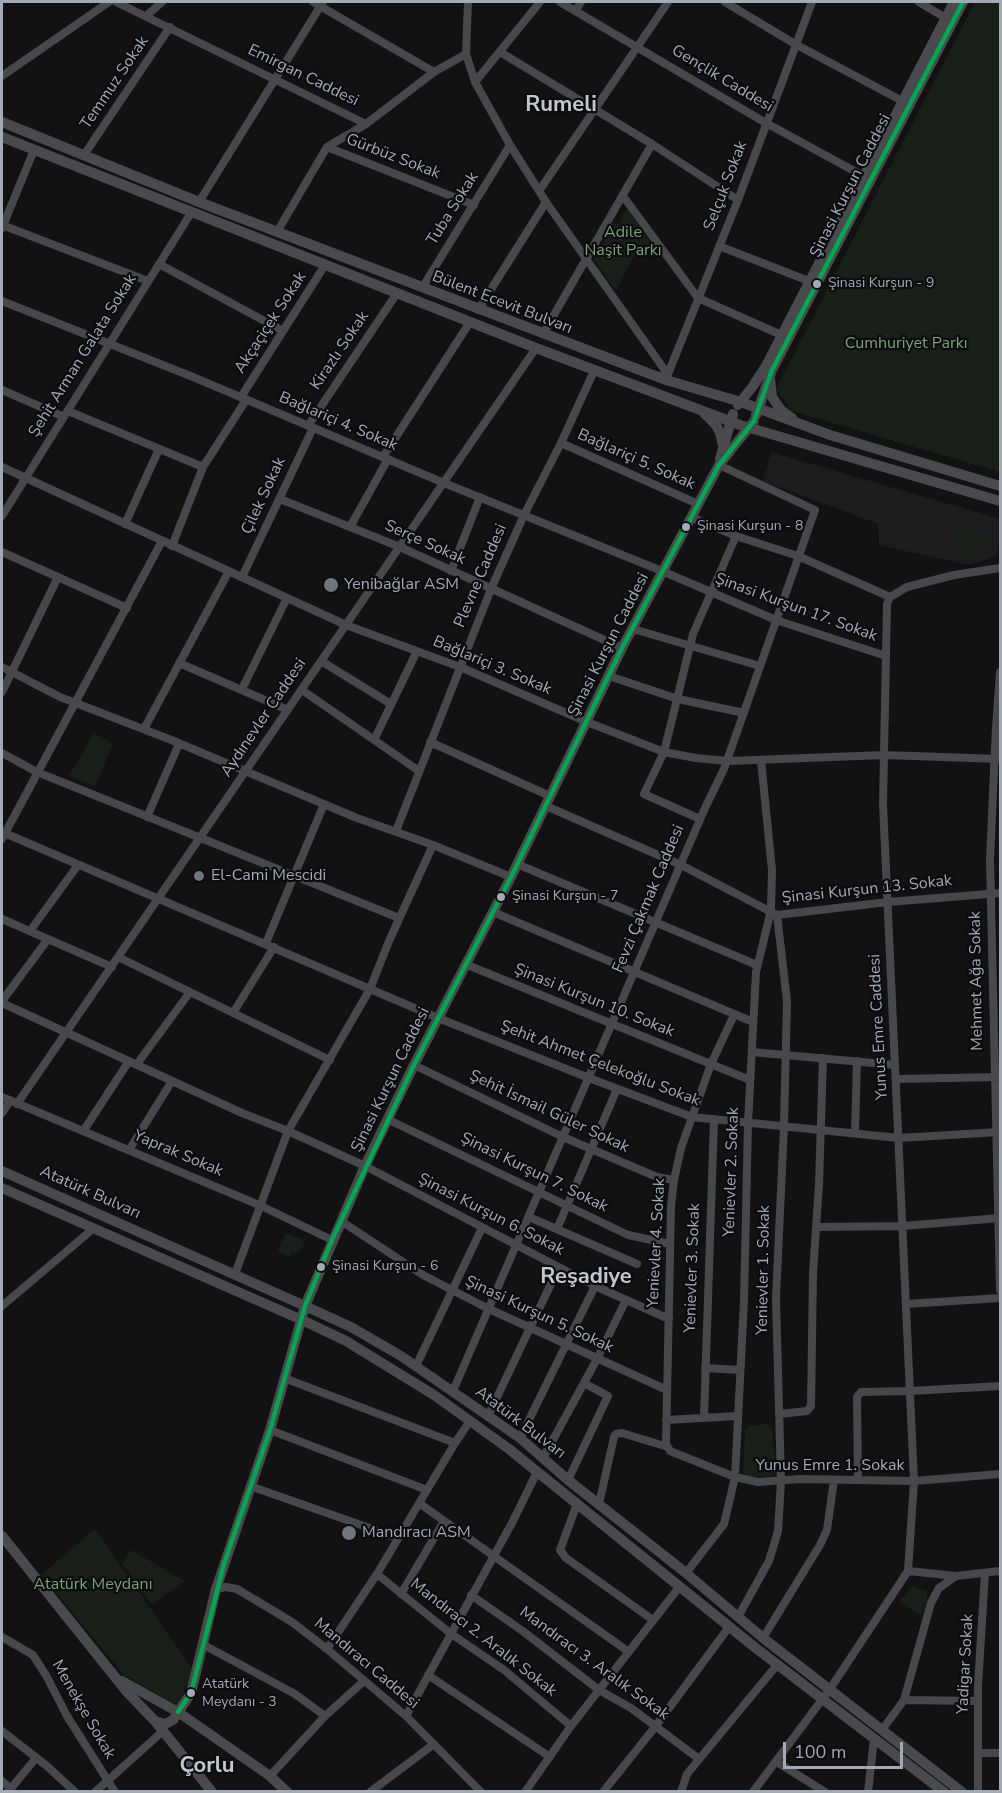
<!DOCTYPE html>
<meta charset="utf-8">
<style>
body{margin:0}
#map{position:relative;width:1002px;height:1793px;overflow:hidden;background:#121212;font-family:"Nunito Sans",sans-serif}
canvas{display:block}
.frame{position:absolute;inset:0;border:3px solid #a1aab5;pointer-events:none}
.scale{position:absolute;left:783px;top:1742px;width:120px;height:27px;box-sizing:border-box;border:3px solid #a1aab5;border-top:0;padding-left:8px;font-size:18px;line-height:21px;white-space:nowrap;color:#a1aab5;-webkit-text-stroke:4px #0c0c0e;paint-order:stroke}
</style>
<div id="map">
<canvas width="1002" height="1793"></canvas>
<div class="frame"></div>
<div class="scale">100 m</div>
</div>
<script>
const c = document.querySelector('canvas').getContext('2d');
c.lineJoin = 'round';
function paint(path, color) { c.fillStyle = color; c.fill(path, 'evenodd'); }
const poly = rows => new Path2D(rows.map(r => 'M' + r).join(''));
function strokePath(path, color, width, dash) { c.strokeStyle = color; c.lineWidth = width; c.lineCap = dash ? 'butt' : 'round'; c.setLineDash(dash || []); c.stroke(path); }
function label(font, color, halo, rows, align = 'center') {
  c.font = font + ' "Nunito Sans",sans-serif'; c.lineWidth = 4.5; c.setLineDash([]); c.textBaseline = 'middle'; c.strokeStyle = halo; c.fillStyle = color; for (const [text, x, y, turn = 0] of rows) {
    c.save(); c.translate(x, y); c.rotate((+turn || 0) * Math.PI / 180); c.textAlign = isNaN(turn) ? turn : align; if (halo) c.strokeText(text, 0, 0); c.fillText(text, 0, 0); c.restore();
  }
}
paint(poly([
 [771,452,1000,519,1000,541,996,556,969,565,879,545,878,524,763,481]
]), '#1c1c1e');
paint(poly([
 [975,2,1000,2,1000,472,792,411,776,389],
 [627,208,651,243,634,256,616,291,594,260,613,223,619,224],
 [956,527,992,534,988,553,953,547],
 [94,733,113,744,95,786,69,776],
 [285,1233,302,1239,304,1243,299,1253,292,1252,290,1257,279,1252,278,1250],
 [767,1424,772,1428,776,1474,772,1476,748,1477,743,1472,745,1430,750,1426],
 [95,1529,193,1670,178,1706,124,1675,41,1575],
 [131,1550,185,1581,152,1605,122,1564],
 [911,1586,928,1591,925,1609,921,1615,899,1603]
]), '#181f18');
strokePath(poly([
 [116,2,366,124,434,72,466,54],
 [313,2,434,72],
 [468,2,466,54,475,82,510,145,546,202,664,369,666,380],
 [560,2,766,123,869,179],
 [725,2,795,44,908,104],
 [919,2,949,20],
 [576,10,581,2],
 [146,16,162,2],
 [500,52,652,144,738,200],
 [2,76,109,2],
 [475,82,540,2],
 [327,147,366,124],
 [84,155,170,27],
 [539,191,668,2],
 [623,196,698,298,786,337],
 [199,202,323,2],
 [2,225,148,281],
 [2,228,34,150],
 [277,232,327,147,474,205],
 [719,246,814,283],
 [159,264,283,331],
 [422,288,510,145],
 [2,301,193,377,444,483,662,571,776,620,886,656],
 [478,310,546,202],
 [543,334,652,144],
 [666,379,738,200,812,2],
 [2,390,64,417],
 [241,397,325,265],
 [68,411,203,467],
 [308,426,397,293],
 [561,443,698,504],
 [383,457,470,322],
 [2,467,346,625,460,667,587,722,664,752,696,758,728,761,884,755,1000,759],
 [280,499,400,547,622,648],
 [2,516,191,213],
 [691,517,736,536,798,556,890,597],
 [125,524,159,449],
 [350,527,388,459],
 [172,546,203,467,246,400],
 [2,552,127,608],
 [451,571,480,497],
 [242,577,313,428],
 [633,629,760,666],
 [321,661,391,704],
 [179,663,288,710],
 [2,667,60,697,169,739,357,818,433,845,511,877],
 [1000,672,996,727,990,859,1000,1290],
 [609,676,678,699,744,713],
 [242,689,287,598],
 [302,690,419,771],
 [2,692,58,577],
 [144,729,229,571],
 [374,740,417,651],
 [430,742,550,796],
 [2,753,37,772,399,918],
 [546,806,681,865,777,915,888,902,1000,893],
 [147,817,179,744],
 [700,819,644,794,664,752,693,634,736,536],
 [396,831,491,589,524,515,561,443,594,371],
 [2,832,438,1018,589,1078,692,1117,899,1138,1000,1132],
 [2,839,162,541],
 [517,864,757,965],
 [493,912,753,1022],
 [2,919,112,967],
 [30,931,78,865],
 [266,943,324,804],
 [118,957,330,1060],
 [465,964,750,1080],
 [2,1001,48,939],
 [2,1003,242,1113,288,1131,365,1166,595,1286,669,1319],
 [233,1013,274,947],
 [752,1052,895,1065],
 [137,1064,190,992],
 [414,1065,563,1137,657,1177,674,1180],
 [896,1079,1000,1077],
 [2,1097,259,1205,332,1240],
 [17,1104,536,348],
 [2,1113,10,1101],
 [387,1119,628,1235,670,1244],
 [84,1130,129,1061],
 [855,1133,857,1061],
 [129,1150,172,1081],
 [529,1217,637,1264],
 [341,1221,423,1275,489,1309,667,1390],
 [816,1227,903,1226,1000,1218],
 [557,1229,617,1089],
 [235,1274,288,1131,370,989,389,941,433,845],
 [906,1304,1000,1298],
 [2,1306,94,1228],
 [416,1366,482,1228],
 [705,1368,740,1370],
 [284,1378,455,1443],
 [453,1391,705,808,724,769,815,510,719,465],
 [779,1414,807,1411,811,1406,813,1273,819,1184,823,1058],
 [488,1416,559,1267],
 [704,1418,714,1119],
 [666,1420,738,1416],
 [270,1430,427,1490],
 [520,1438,595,1286],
 [668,1447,666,1444,671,1207,674,1180,681,1148,711,1064,734,1015],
 [543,1458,597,1359,626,1300],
 [568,1480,608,1396,584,1383],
 [858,1480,857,1397,861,1392,910,1391,1000,1386],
 [250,1486,398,1538],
 [419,1503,629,1652],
 [577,1504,560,1550,566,1558,653,1620],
 [599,1504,614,1437,616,1434,622,1433,668,1447,670,1451,735,1477,758,1482,800,1479,914,1481,1000,1474],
 [908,1571,956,1576,1000,1571],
 [686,1573,724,1524,735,1477,744,1301,748,1123,756,972,771,910,772,870,761,760],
 [377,1574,450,1633,504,1670,571,1726],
 [216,1589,226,1587,237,1589,292,1622,327,1649,406,1716,481,1792],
 [401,1594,444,1521],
 [471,1595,524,1632,599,1690,631,1708,699,1759],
 [738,1617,769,1561,778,1531,781,1481,776,1298,784,1126,787,1001,777,915],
 [2,1637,33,1655,47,1677,67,1716,115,1792],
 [763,1638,820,1545,827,1530,834,1480],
 [202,1644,295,1694,325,1716],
 [327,1649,377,1574,455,1443,470,1421],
 [428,1675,550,1757],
 [904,1700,978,1701],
 [406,1716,513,1521,537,1472],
 [882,1730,904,1700,931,1603,939,1588,956,1576],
 [2,1731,47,1766,75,1792],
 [978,1753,1000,1753],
 [777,1762,825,1792],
 [270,1776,325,1716,364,1681],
 [2,1781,10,1788],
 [8,1792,36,1758],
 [95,1792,163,1731],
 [370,1792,434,1744],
 [525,1792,571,1726,680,1586],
 [603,1792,655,1727,729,1627],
 [681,1792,687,1774,777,1665],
 [753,1792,830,1689,908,1571,914,1481,883,804,887,604,890,597,907,587,954,575,1000,568],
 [868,1792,874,1739],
 [978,1792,978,1686,985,1573]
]), '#46484b', 8);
strokePath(poly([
 [2,122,199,202,666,380,741,402,830,435,1000,486],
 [2,137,536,348,740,425,1000,501],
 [770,379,772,397,781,410,792,418],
 [738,405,753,386,766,366,954,2],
 [704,413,716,425,720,433,723,445],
 [756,415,772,370,963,2],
 [720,459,733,414],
 [2,1171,305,1306,351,1327,401,1356,520,1438,568,1480,686,1573,763,1638,962,1792],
 [2,1188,302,1320,346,1341,434,1395,509,1449,757,1649,944,1792],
 [2,1536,127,1692,155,1721,212,1792],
 [122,1681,178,1712,270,1776,287,1792],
 [155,1721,165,1724,173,1720,191,1693,216,1589,270,1430,305,1306,365,1166,414,1065,511,877,622,648,719,465,754,421]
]), '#484a4d', 10);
strokePath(poly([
 [755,418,772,370,963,2],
 [178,1712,191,1693,224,1564,270,1430,305,1306,332,1240,414,1065,511,877,622,648,719,465,754,421]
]), '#00a651', 4.5);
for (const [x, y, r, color] of [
 [817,284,5,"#a1aab5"],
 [686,527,5,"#a1aab5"],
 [331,585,8,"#6f757c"],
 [199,876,6,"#6f757c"],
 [501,897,5,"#a1aab5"],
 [321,1267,5,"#a1aab5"],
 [349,1533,8,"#6f757c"],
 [191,1693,5,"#a1aab5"]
]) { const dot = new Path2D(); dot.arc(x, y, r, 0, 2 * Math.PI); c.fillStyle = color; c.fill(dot); strokePath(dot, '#0c0c0e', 2); }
label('14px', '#a1aab5', '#0c0c0e', [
 ["Şinasi Kurşun - 9",828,284],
 ["Şinasi Kurşun - 8",697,527],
 ["Şinasi Kurşun - 7",512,897],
 ["Şinasi Kurşun - 6",332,1267],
 ["Atatürk",202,1685],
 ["Meydanı - 3",202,1703]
], 'left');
label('16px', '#a1aab5', '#0c0c0e', [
 ["Emirgan Caddesi",303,76,26],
 ["Gençlik Caddesi",722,79,31],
 ["Temmuz Sokak",115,83,-56],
 ["Gürbüz Sokak",393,157,21],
 ["Selçuk Sokak",726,186,-69],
 ["Şinasi Kurşun Caddesi",851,186,-63],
 ["Tuba Sokak",453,209,-58],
 ["Bülent Ecevit Bulvarı",502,303,21],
 ["Akçaçiçek Sokak",271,323,-57],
 ["Kirazlı Sokak",340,351,-56],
 ["Şehit Arman Galata Sokak",83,356,-58],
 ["Bağlariçi 4. Sokak",338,422,23],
 ["Bağlariçi 5. Sokak",636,460,24],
 ["Çilek Sokak",264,496,-65],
 ["Serçe Sokak",425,543,24],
 ["Plevne Caddesi",481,576,-67],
 ["Şinasi Kurşun 17. Sokak",796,608,20],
 ["Şinasi Kurşun Caddesi",609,645,-63],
 ["Bağlariçi 3. Sokak",492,666,23],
 ["Aydınevler Caddesi",264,718,-56],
 ["Şinasi Kurşun 13. Sokak",867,890,-6],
 ["Fevzi Çakmak Caddesi",649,899,-67],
 ["Mehmet Ağa Sokak",977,981,-91],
 ["Şinasi Kurşun 10. Sokak",594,1001,22],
 ["Yunus Emre Caddesi",879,1027,-93],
 ["Şehit Ahmet Çelekoğlu Sokak",600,1064,21],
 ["Şinasi Kurşun Caddesi",391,1080,-64],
 ["Şehit İsmail Güler Sokak",549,1112,25],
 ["Yaprak Sokak",178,1154,23],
 ["Yenievler 2. Sokak",732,1172,-88],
 ["Şinasi Kurşun 7. Sokak",534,1173,26],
 ["Atatürk Bulvarı",90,1193,24],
 ["Şinasi Kurşun 6. Sokak",491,1215,27],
 ["Yenievler 4. Sokak",657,1243,-87],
 ["Yenievler 3. Sokak",693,1268,-88],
 ["Yenievler 1. Sokak",764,1270,-89],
 ["Şinasi Kurşun 5. Sokak",539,1315,25],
 ["Atatürk Bulvarı",520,1423,37],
 ["Yunus Emre 1. Sokak",830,1466],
 ["Mandıracı 2. Aralık Sokak",483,1638,38],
 ["Mandıracı Caddesi",366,1664,40],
 ["Mandıracı 3. Aralık Sokak",594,1664,36],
 ["Yadigar Sokak",966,1664,-87],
 ["Menekşe Sokak",83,1710,60]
]);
label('16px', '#79a276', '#0c0c0e', [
 ["Adile",623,233],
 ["Naşit Parkı",623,251],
 ["Cumhuriyet Parkı",906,344],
 ["Atatürk Meydanı",93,1585]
]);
label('16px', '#a1aab5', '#0c0c0e', [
 ["Yenibağlar ASM",344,585],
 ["El-Cami Mescidi",211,876],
 ["Mandıracı ASM",362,1533]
], 'left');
label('bold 22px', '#c2c8d0', '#0c0c0e', [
 ["Rumeli",561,106],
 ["Reşadiye",586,1278],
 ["Çorlu",207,1767]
]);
</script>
